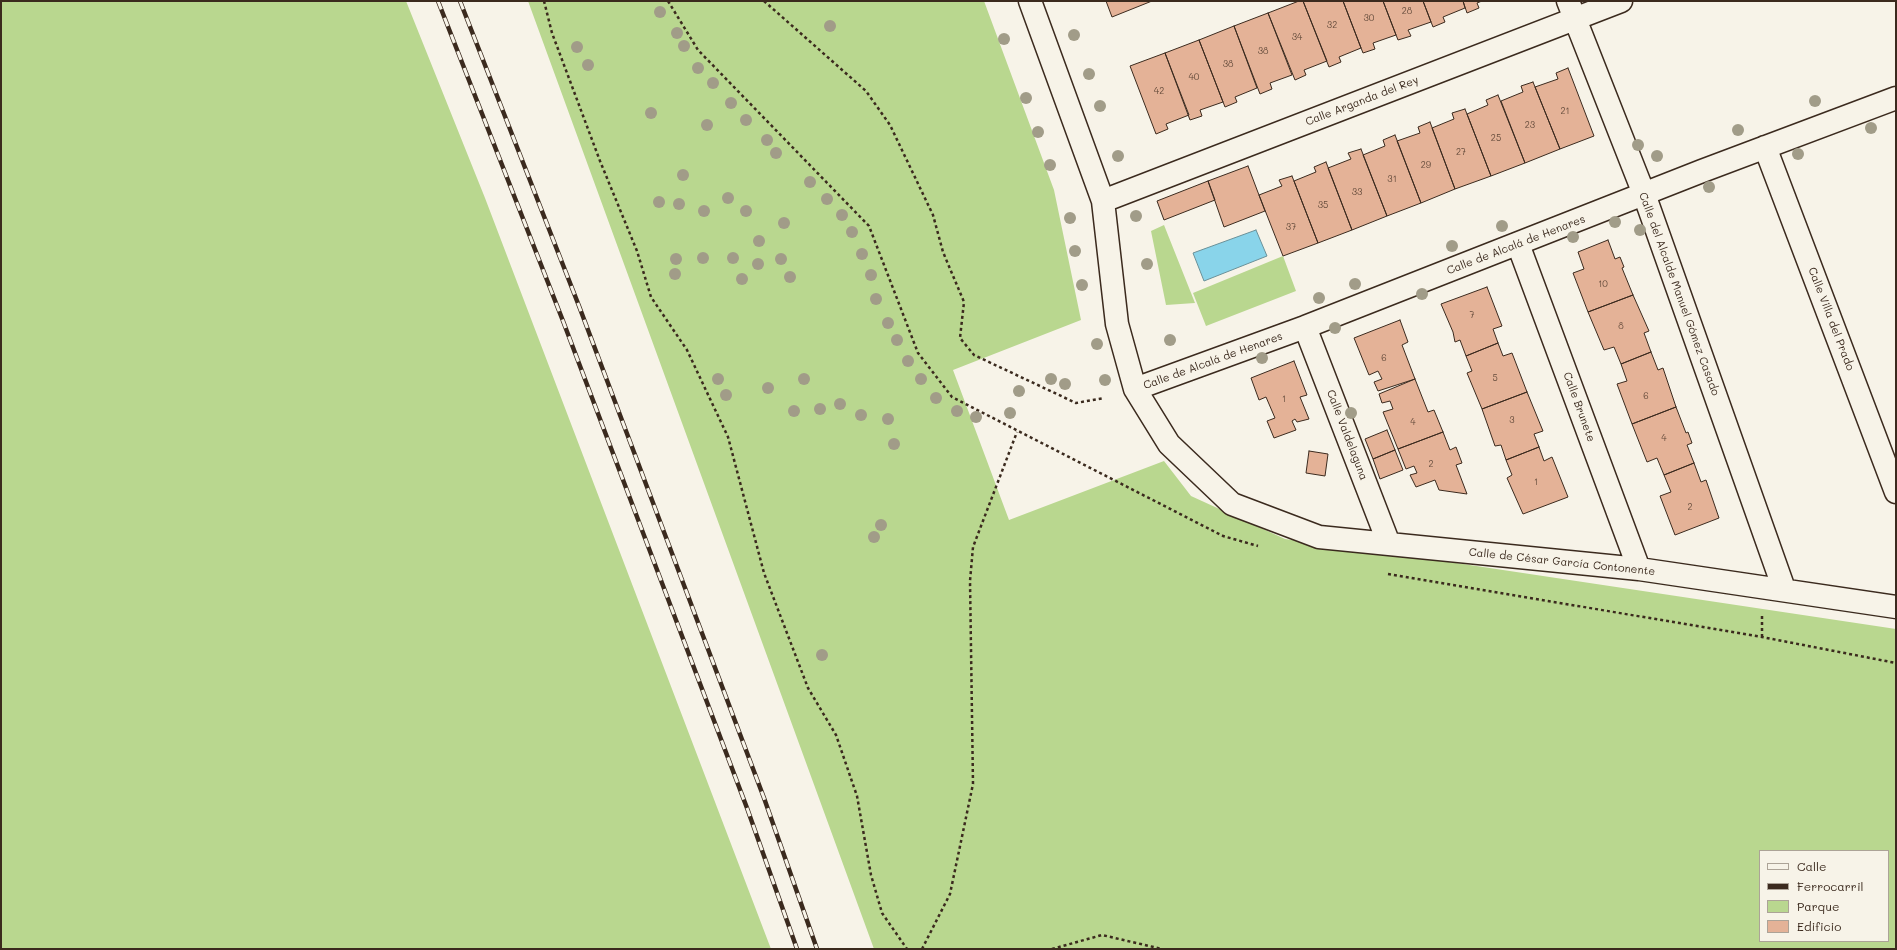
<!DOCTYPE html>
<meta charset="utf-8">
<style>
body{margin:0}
#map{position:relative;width:1897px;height:950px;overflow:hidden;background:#f7f3e8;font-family:Mali,sans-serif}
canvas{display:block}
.frame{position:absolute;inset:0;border:2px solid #3b2a1e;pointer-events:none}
.legend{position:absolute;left:1759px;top:850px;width:130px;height:92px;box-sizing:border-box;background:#f7f3e8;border:1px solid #aca397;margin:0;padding:5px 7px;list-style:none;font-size:12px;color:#3b2a1e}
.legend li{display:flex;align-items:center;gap:8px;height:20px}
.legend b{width:20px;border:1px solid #aca397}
</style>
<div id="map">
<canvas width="1897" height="950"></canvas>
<div class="frame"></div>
<ul class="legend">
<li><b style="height:5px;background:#f7f3e8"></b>Calle</li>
<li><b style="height:5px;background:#3b2a1e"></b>Ferrocarril</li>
<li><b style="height:11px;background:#b9d78f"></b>Parque</li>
<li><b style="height:11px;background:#e4b297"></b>Edificio</li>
</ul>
</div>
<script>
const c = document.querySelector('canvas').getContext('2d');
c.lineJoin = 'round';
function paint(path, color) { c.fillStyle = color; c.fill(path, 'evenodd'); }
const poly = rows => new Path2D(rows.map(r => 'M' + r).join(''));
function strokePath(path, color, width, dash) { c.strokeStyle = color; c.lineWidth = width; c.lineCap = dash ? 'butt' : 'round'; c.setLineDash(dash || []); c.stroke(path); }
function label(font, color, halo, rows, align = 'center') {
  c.font = font + ' Mali,sans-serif'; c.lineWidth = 4; c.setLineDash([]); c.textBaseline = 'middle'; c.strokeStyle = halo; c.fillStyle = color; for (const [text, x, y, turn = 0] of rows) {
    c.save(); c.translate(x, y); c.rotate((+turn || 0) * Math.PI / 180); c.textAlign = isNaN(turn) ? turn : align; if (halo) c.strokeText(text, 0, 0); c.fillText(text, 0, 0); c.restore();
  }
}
paint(poly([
 [1,1,406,1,485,198,771,949,1,949],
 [528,1,984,1,1054,190,1081,320,953,370,1009,520,1164,461,1191,496,1285,539,1463,564,1896,629,1896,949,874,949],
 [1760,851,1888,851,1888,941,1760,941],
 [1164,225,1195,303,1166,305,1151,231],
 [1283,256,1296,291,1206,326,1193,293]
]), '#b9d78f');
const water = poly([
 [1256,230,1267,256,1204,281,1193,253,1256,230]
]);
paint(water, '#89d4ea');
strokePath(water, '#6a9098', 1);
const building = poly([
 [1106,1,1152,1,1112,17,1106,1],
 [1299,1,1303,1,1327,61,1304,70,1306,75,1295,80,1268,13,1299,1],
 [1303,1,1343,1,1361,48,1339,57,1341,62,1329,67,1303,1],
 [1343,1,1383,1,1396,35,1373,43,1375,49,1363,53,1343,1],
 [1383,1,1423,1,1431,22,1408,30,1411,36,1398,40,1383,1],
 [1423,1,1463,1,1465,8,1443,17,1445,22,1433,27,1423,1],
 [1463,1,1482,1,1477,3,1479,8,1467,13,1463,1],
 [1268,13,1292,75,1270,83,1272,89,1260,94,1234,26,1268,13],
 [1234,26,1257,88,1235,97,1237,102,1225,107,1199,40,1234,26],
 [1199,40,1223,102,1200,110,1202,116,1190,120,1165,53,1199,40],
 [1165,53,1189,115,1166,124,1168,129,1156,134,1130,66,1165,53],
 [1568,68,1594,136,1560,149,1535,87,1558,79,1556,73,1568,68],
 [1533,82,1560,149,1525,163,1501,101,1523,92,1521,86,1533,82],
 [1498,95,1525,163,1491,176,1467,114,1488,105,1486,100,1498,95],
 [1465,109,1491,176,1455,189,1432,128,1454,119,1452,113,1465,109],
 [1430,122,1455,189,1421,203,1397,141,1420,133,1418,127,1430,122],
 [1395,135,1421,203,1387,216,1363,155,1385,146,1383,140,1395,135],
 [1361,149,1387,216,1352,230,1328,168,1351,159,1348,153,1361,149],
 [1326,162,1352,230,1318,243,1294,181,1316,172,1314,167,1326,162],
 [1248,166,1265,211,1224,227,1208,181,1248,166],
 [1292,176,1318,243,1283,256,1259,195,1282,186,1279,180,1292,176],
 [1208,181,1215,200,1164,220,1157,201,1208,181],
 [1608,240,1615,259,1620,257,1624,267,1622,268,1633,295,1588,312,1573,273,1584,269,1578,252,1608,240],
 [1487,287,1502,326,1493,329,1498,343,1466,356,1460,340,1455,342,1453,332,1441,304,1487,287],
 [1633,295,1649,331,1644,333,1651,352,1621,364,1614,347,1604,350,1588,312,1633,295],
 [1400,320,1408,342,1402,345,1415,379,1378,391,1374,382,1382,379,1378,371,1369,375,1354,338,1400,320],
 [1498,343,1503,356,1512,353,1527,392,1482,409,1467,373,1472,371,1466,356,1498,343],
 [1651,352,1658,370,1663,368,1676,407,1632,424,1617,384,1627,381,1621,364,1651,352],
 [1294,361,1307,395,1300,397,1309,419,1297,422,1295,419,1292,421,1296,430,1274,438,1267,421,1275,418,1266,397,1259,400,1251,378,1294,361],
 [1415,379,1428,412,1434,410,1443,432,1398,449,1383,412,1393,409,1390,401,1382,403,1379,394,1415,379],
 [1527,392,1543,431,1534,434,1539,447,1506,460,1501,445,1495,446,1482,409,1527,392],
 [1676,407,1686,433,1688,432,1692,443,1687,445,1694,463,1664,475,1657,458,1647,462,1632,424,1676,407],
 [1387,430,1395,450,1373,459,1365,439,1387,430],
 [1443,432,1450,450,1456,447,1462,463,1456,465,1467,494,1439,490,1435,480,1416,487,1410,475,1417,473,1414,466,1406,469,1398,449,1443,432],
 [1539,447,1544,461,1552,457,1568,497,1523,514,1507,478,1512,475,1506,460,1539,447],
 [1395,450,1403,470,1380,479,1373,459,1395,450],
 [1309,451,1328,454,1325,476,1306,473,1309,451],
 [1694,463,1701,482,1706,480,1719,518,1675,535,1660,496,1671,492,1664,475,1694,463]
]);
paint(building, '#e4b297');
strokePath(building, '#3b2a1e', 1);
const minor = poly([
 [1030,1,1103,201,1117,324,1135,389,1169,444,1232,504,1319,537,1639,569,1896,607],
 [1568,1,1644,194,1784,589],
 [1765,147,1896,492],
 [1103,201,1621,1],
 [1518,244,1639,569],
 [1305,327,1389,544],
 [1135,389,1305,327,1702,171,1896,98]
]);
strokePath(minor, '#3b2a1e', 25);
strokePath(poly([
 [544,1,552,33,600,161,637,251,651,297,687,350,728,437,764,573,808,688,836,735,857,796,871,875,882,913,907,949],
 [668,1,698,50,869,226,918,353,952,397,1223,536,1258,546],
 [764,1,866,91,890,125,933,215,943,252,964,302,960,338,974,355,1076,403,1104,398],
 [1388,574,1762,637,1896,663],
 [1762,637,1762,616],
 [922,949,950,894,973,784,970,581,973,547,1017,432],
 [1052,949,1102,935,1162,949]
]), '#3b2a1e', 2.5, [3, 3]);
strokePath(minor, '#f7f3e8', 22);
const rail = poly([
 [438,1,563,321,747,808,797,949],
 [460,1,579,306,764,798,817,949]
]);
strokePath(rail, '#3b2a1e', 4.5);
strokePath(rail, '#f7f3e8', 3, [9]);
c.fillStyle = '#a19c88';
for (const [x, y] of [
 [660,12],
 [830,26],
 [677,33],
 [1074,35],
 [1004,39],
 [684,46],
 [577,47],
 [588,65],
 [698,68],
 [1089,74],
 [713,83],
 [1026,98],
 [1815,101],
 [731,103],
 [1100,106],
 [651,113],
 [746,120],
 [707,125],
 [1871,128],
 [1738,130],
 [1038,132],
 [767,140],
 [1638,145],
 [776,153],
 [1798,154],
 [1118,156],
 [1657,156],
 [1050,165],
 [683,175],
 [810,182],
 [1709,187],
 [728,198],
 [827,199],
 [659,202],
 [679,204],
 [704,211],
 [746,211],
 [842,215],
 [1136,216],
 [1070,218],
 [1615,222],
 [784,223],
 [1502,226],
 [1640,230],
 [852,232],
 [1573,237],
 [759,241],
 [1452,246],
 [1075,251],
 [862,254],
 [703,258],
 [733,258],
 [676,259],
 [781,259],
 [758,264],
 [1147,264],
 [675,274],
 [871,275],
 [790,277],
 [742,279],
 [1355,284],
 [1082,285],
 [1422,294],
 [1319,298],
 [876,299],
 [888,323],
 [1335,328],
 [897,340],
 [1170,340],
 [1097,344],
 [1262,358],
 [908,361],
 [718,379],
 [804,379],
 [921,379],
 [1051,379],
 [1105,380],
 [1065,384],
 [768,388],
 [1019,391],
 [726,395],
 [936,398],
 [840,404],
 [820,409],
 [794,411],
 [957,411],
 [1010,413],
 [1351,413],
 [861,415],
 [976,417],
 [888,419],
 [894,444],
 [881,525],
 [874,537],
 [822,655]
]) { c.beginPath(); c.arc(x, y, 6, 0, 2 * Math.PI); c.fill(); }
label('9px', '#654c3c', null, [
 ["28",1407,11],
 ["30",1369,18],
 ["32",1332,25],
 ["34",1297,37],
 ["38",1263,51],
 ["38",1228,64],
 ["40",1194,77],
 ["42",1159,91],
 ["21",1565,111],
 ["23",1530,125],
 ["25",1496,138],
 ["27",1461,152],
 ["29",1426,165],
 ["31",1392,179],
 ["33",1357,192],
 ["35",1323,205],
 ["37",1291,227],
 ["10",1603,284],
 ["7",1472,315],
 ["8",1621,326],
 ["6",1384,358],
 ["5",1495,378],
 ["6",1646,396],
 ["1",1284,399],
 ["3",1512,420],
 ["4",1413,422],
 ["4",1664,438],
 ["2",1431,464],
 ["1",1536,482],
 ["2",1690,507]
]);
label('11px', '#3b2a1e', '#f7f3e8', [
 ["Calle Arganda del Rey",1362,101,-21],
 ["Calle de Alcalá de Henares",1516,245,-21],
 ["Calle del Alcalde Manuel Gómez Casado",1679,294,70],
 ["Calle Villa del Prado",1831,319,69],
 ["Calle de Alcalá de Henares",1213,361,-20],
 ["Calle Brunete",1579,407,70],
 ["Calle Valdelaguna",1347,435,69],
 ["Calle de César García Contonente",1562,562,6]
]);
</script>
